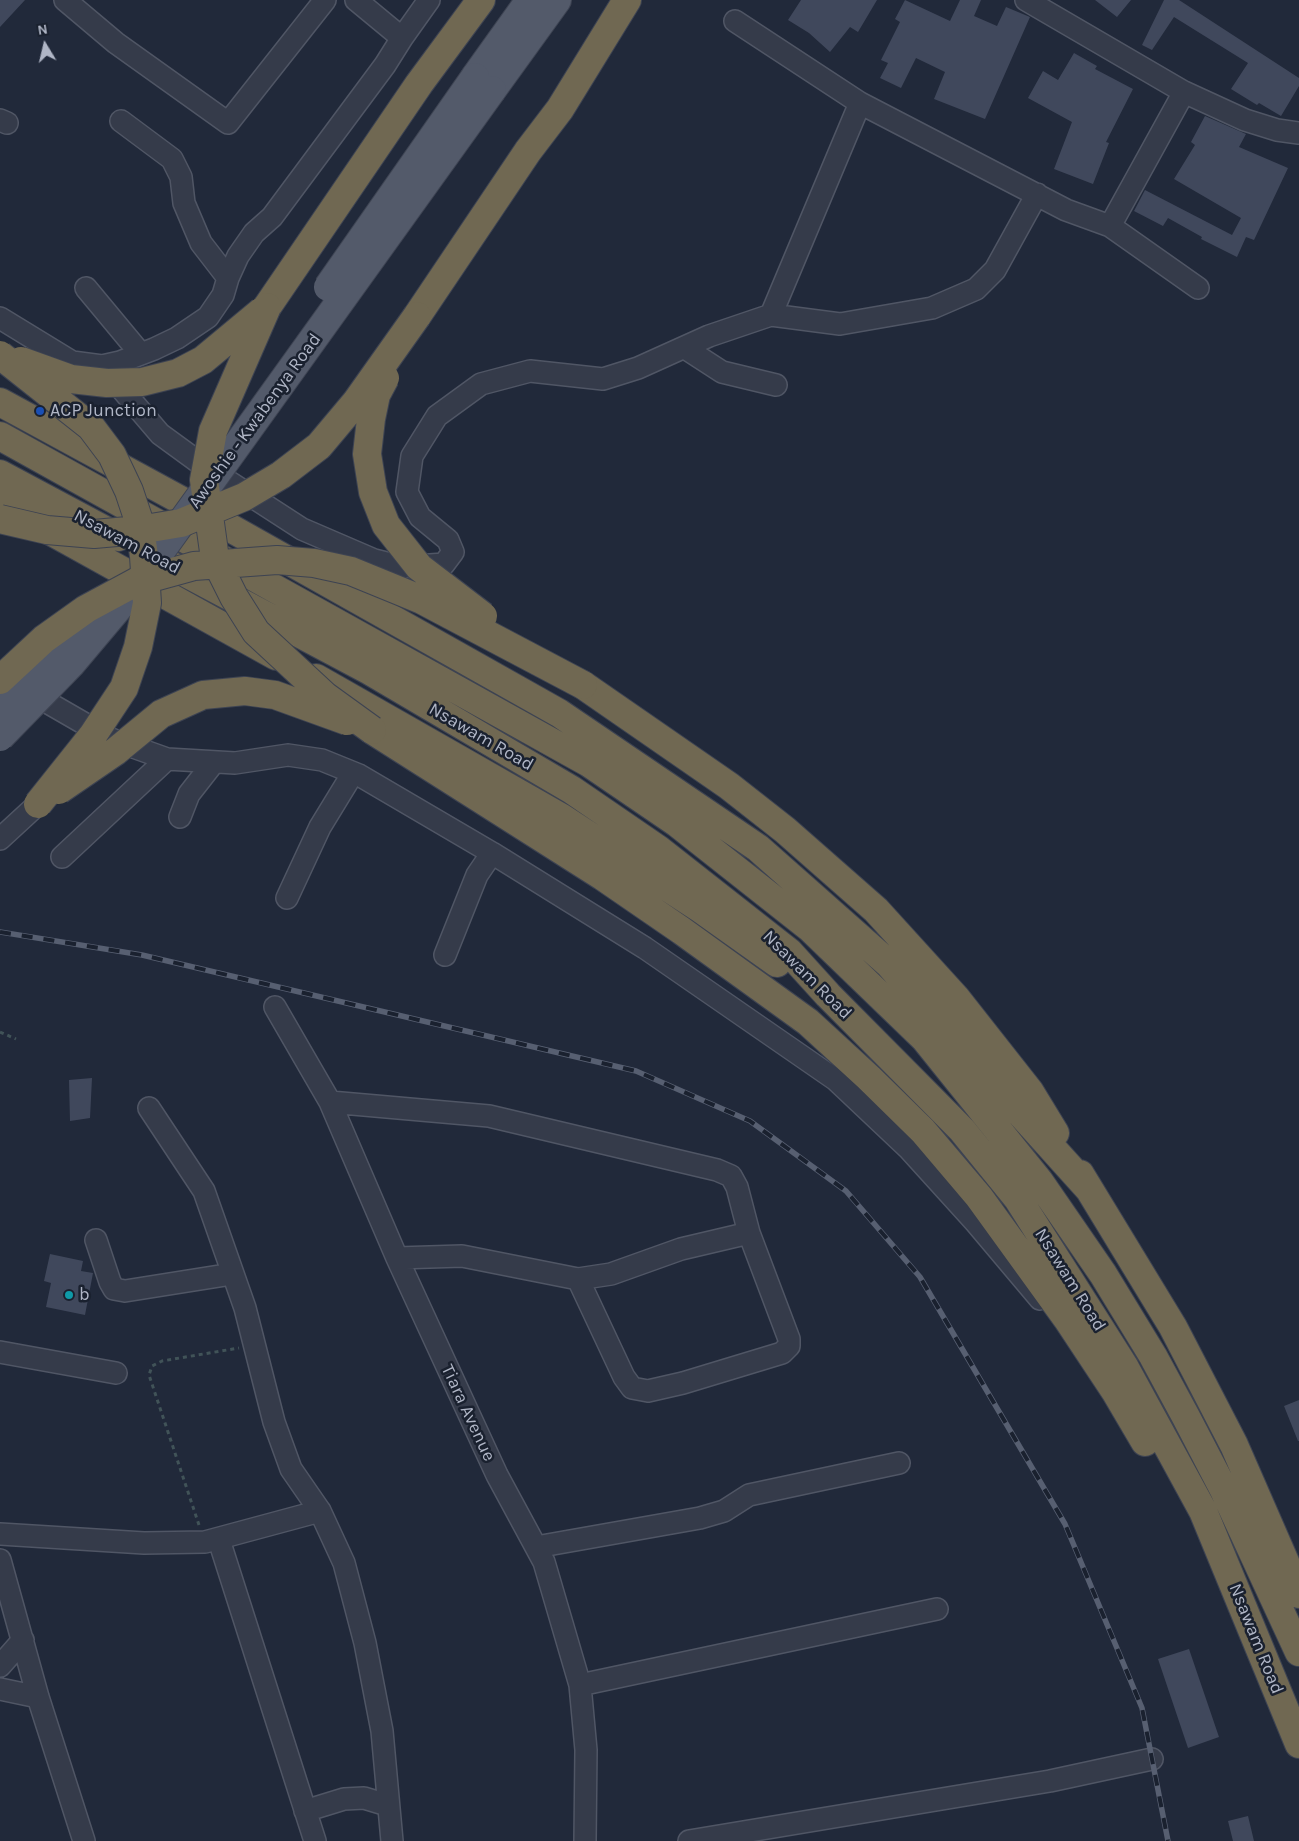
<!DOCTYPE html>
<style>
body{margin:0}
#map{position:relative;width:1299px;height:1841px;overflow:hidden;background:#21293a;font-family:Karla,sans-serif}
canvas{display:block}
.north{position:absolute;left:20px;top:20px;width:50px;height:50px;-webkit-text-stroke:4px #1a212f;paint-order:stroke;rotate:351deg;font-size:14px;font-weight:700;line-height:20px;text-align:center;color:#b0b6c6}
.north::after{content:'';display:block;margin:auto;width:18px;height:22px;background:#b0b6c6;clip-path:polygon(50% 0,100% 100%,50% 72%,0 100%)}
</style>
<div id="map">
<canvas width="1299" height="1841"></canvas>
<div class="north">N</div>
</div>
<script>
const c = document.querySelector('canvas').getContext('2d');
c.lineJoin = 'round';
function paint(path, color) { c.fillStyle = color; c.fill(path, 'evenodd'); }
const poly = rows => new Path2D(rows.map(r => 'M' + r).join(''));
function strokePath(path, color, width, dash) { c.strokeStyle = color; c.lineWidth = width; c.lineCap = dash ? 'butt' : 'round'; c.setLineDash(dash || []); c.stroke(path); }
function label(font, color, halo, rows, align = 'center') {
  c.font = font + ' Karla,sans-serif'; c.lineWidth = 5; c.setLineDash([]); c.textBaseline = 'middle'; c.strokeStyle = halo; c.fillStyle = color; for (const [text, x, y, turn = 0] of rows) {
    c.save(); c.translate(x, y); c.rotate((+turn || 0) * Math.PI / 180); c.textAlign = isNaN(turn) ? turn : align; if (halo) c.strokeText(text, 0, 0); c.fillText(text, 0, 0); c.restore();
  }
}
paint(poly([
 [0,0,25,0,0,27],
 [801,0,877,0,858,32,850,27,830,52,809,33,788,20],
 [905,0,950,21,960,0,981,0,974,16,997,26,1006,7,1030,17,985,119,934,99,945,72,916,58,901,88,880,78,888,63,881,60,900,22,895,19],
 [1095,0,1131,0,1117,17],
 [1164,0,1179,0,1299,78,1299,86,1281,116,1259,103,1257,105,1231,89,1248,63,1174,17,1152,50,1142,45],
 [1074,53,1097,66,1095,69,1133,89,1106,142,1109,143,1093,184,1054,169,1072,122,1028,98,1043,71,1058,80],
 [1205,116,1246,134,1239,147,1288,168,1254,240,1246,237,1237,257,1201,239,1202,237,1168,218,1163,226,1134,211,1145,190,1232,235,1241,218,1174,179,1195,145,1191,142],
 [92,1078,90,1118,70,1121,69,1080],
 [50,1254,83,1261,81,1271,93,1273,85,1315,46,1307,51,1283,44,1281],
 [1299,1400,1299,1441,1298,1441,1284,1406],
 [1189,1649,1219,1737,1188,1748,1158,1659],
 [1248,1816,1254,1841,1233,1841,1228,1821]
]), '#40485c');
const minor = poly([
 [65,0,116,43,228,123,325,0],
 [356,0,402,38,429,0],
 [1026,0,1184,92,1245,120,1277,130,1299,133],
 [735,21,860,103,1066,210,1110,226,1198,288],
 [0,120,7,123],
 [121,121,172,159,181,177,184,203,201,243,228,278],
 [1110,226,1184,92],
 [86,288,140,353],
 [771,315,840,324,932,308,976,289,995,270,1037,194],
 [0,318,72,362,102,366,120,362,154,349,177,338,208,317,223,295,228,278,238,256,254,233,272,217,385,65,402,38],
 [685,348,722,372,776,385],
 [102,366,160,434,197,461,302,529,374,560,402,567,444,564,453,552,448,540,420,517,407,492,412,456,437,416,481,384,530,371,603,379,638,368,709,336,771,315,860,103],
 [26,690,111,739,167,759,235,763,288,755,322,760,359,775,492,853,645,948,836,1080,908,1148,976,1223,1040,1299],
 [180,817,189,794,214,762],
 [0,839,38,804],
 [62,857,167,759],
 [287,898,320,827,353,773],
 [445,955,477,875,492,853],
 [275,1007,330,1102,397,1258,497,1475,544,1562,580,1685,586,1750,585,1841],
 [330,1102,489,1116,717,1170,731,1176,737,1187,749,1233,789,1339,789,1346,782,1353,683,1383,648,1391,632,1388,624,1377,578,1279],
 [149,1108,204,1191,245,1308,274,1422,291,1469,320,1511,344,1563,365,1643,382,1731,392,1841],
 [96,1240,110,1282,114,1289,125,1291,232,1274],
 [397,1258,462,1256,578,1279,611,1274,681,1249,749,1233],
 [0,1352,116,1373],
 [0,1534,144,1543,205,1542,320,1511],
 [219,1540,315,1841],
 [536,1547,700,1518,724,1511,749,1495,899,1463],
 [0,1560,38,1697,84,1841],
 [0,1666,23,1640],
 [580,1685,937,1609],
 [0,1689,38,1697],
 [305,1811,344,1799,364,1798,387,1805],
 [689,1841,1050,1781,1152,1759]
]);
const major = poly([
 [475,77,530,0],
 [492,90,557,0]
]);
const highway = poly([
 [267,307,419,84,481,0],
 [417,316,528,151,560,109,627,0],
 [0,402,186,503,559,713,758,848,889,964,1004,1095,1089,1189],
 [0,436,589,763,677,823,810,928,925,1039,1039,1181,1103,1274,1153,1356,1186,1417,1224,1490,1299,1652],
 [0,474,118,537],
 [0,503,276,656],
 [165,562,370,671,572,790,658,849,789,952,828,995,962,1130,1018,1199,1124,1366,1203,1511,1299,1744],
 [316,678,562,818,701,909,777,963],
 [583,685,729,786,785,830,876,910,956,998,1030,1092,1055,1133],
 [372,730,602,876,682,931,808,1022,869,1078,923,1131,979,1197,1068,1320,1115,1391,1145,1442],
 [1080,1174,1173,1327,1234,1445,1299,1594]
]);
strokePath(minor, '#505665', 24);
strokePath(major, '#3e4453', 30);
strokePath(highway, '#3d4352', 30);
strokePath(poly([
 [0,1032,16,1039],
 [199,1525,149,1375,152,1366,162,1361,239,1348]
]), '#415358', 3, [4, 4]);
strokePath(minor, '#353b4a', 21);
strokePath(major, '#535a6a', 28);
strokePath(highway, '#706852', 28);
const rail = poly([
 [0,932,142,955,636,1071,750,1121,846,1191,920,1277,1065,1524,1142,1708,1168,1841]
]);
strokePath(rail, '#575f71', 5.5);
strokePath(rail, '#1a212f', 4, [11]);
const majorBridge = poly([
 [328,287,475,77],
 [0,709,87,619],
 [0,737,71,664,130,594,492,90]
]);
const highwayBridge = poly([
 [267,307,213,431,204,480,215,559,234,597,256,632,325,696,372,730],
 [0,355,91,427,112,455,129,491,139,521,144,556,147,603,138,647,124,688,93,735,38,804],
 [21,361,71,379,107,383,142,382,178,373,203,360,262,311],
 [385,378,376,395,371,419,367,454,373,492,386,525,419,567,483,616],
 [0,519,47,530,94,534,139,530,181,523,244,497,281,475,319,446,356,402,417,316],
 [0,680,44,639,86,609,136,582,194,566,277,560,314,563,351,571,422,600,583,685],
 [59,790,116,751,161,714,203,695,245,691,275,695,347,721]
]);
strokePath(majorBridge, '#3e4453', 30, []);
strokePath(highwayBridge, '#3d4352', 30, []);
strokePath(majorBridge, '#535a6a', 28);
strokePath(highwayBridge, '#706852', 28);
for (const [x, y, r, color] of [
 [40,411,5,"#1a4fb4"],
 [69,1295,5,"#0f9aa8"]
]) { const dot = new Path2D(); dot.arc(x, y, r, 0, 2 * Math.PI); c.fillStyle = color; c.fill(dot); strokePath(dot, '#1a212f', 2); }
label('18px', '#b0b6c6', '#1a212f', [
 ["ACP Junction",50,411],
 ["b",79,1295]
], 'left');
label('18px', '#b0b6c6', '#1a212f', [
 ["Awoshie - Kwabenya Road",255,421,-54],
 ["Nsawam Road",127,542,28],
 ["Nsawam Road",481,737,30],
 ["Nsawam Road",807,975,45],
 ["Nsawam Road",1070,1280,58],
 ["Tiara Avenue",468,1413,65],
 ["Nsawam Road",1256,1639,68]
]);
</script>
